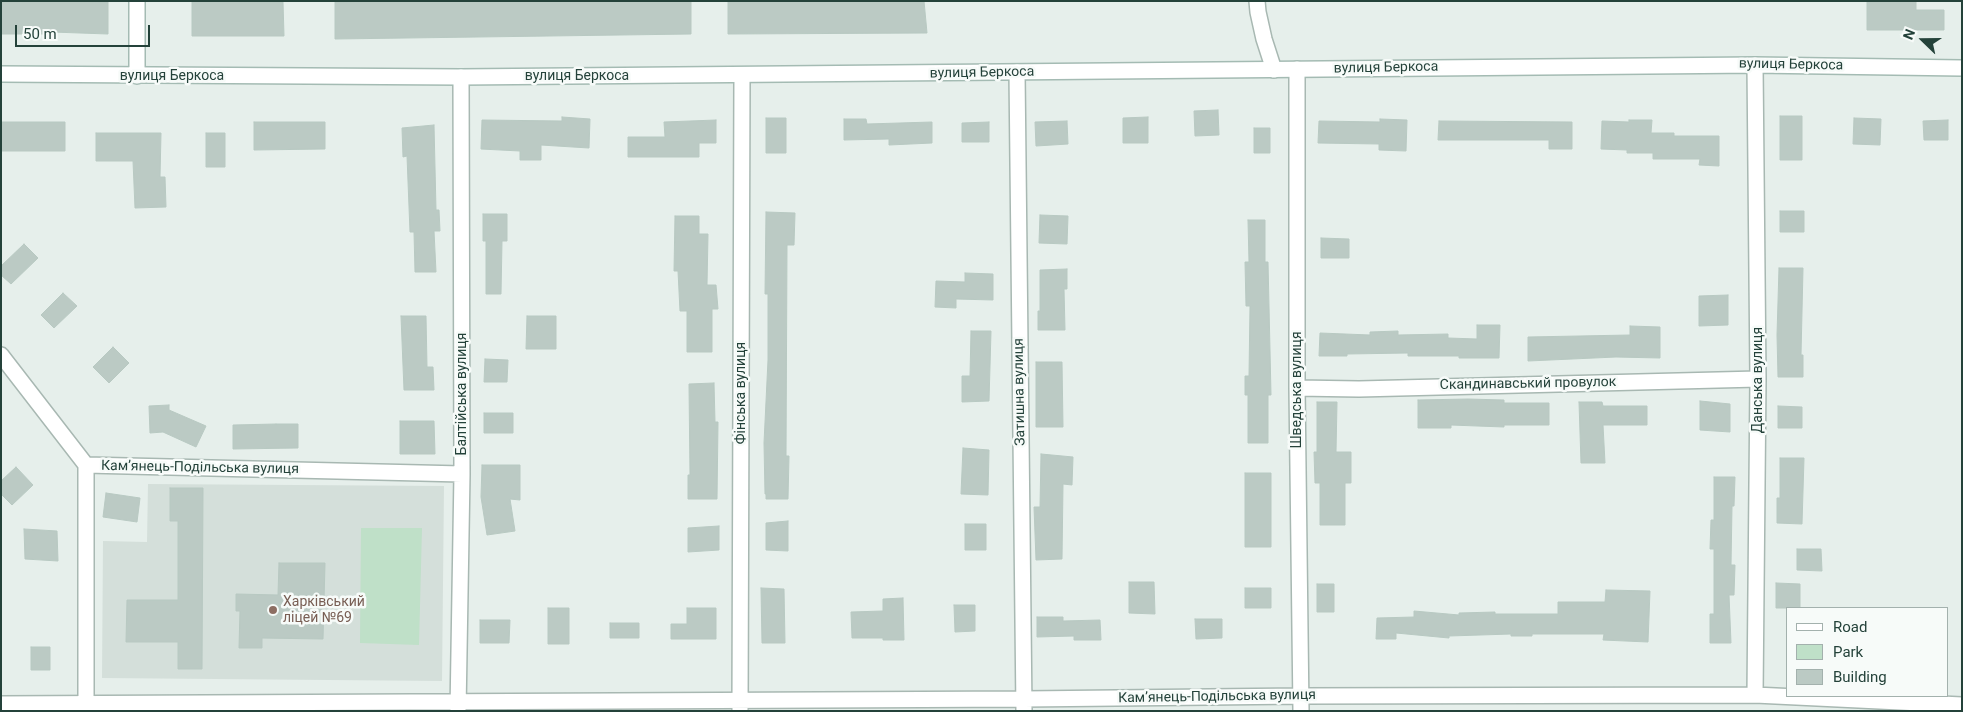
<!DOCTYPE html>
<meta charset="utf-8">
<style>
body{margin:0}
#map{position:relative;width:1963px;height:712px;overflow:hidden;background:#e6efeb;font-family:Roboto,sans-serif}
canvas{display:block}
.frame{position:absolute;inset:0;border:2px solid #24423a;pointer-events:none}
.legend{position:absolute;left:1786px;top:607px;width:162px;height:90px;box-sizing:border-box;background:#f7fbf9;border:1px solid #a3b1ad;margin:0;padding:6px 9px;list-style:none;font-size:15px;color:#24423a}
.legend li{display:flex;align-items:center;gap:10px;height:25px}
.legend b{width:25px;border:1px solid #a3b1ad}
.north{position:absolute;left:1898px;top:15px;width:50px;height:50px;-webkit-text-stroke:4px #f7fbf9;paint-order:stroke;rotate:292deg;font-size:14px;font-weight:700;line-height:20px;text-align:center;color:#24423a}
.north::after{content:'';display:block;margin:auto;width:18px;height:22px;background:#24423a;clip-path:polygon(50% 0,100% 100%,50% 72%,0 100%)}
.scale{position:absolute;left:15px;top:25px;width:135px;height:22px;box-sizing:border-box;border:2px solid #24423a;border-top:0;padding-left:6px;font-size:15px;line-height:18px;white-space:nowrap;color:#24423a;-webkit-text-stroke:4px #f7fbf9;paint-order:stroke}
</style>
<div id="map">
<canvas width="1963" height="712"></canvas>
<div class="frame"></div>
<ul class="legend">
<li><b style="height:6px;background:#fff"></b>Road</li>
<li><b style="height:14px;background:#bfe0c8"></b>Park</li>
<li><b style="height:14px;background:#bbcac4"></b>Building</li>
</ul>
<div class="north">N</div>
<div class="scale">50 m</div>
</div>
<script>
const c = document.querySelector('canvas').getContext('2d');
c.lineJoin = 'round';
function paint(path, color) { c.fillStyle = color; c.fill(path, 'evenodd'); }
const poly = rows => new Path2D(rows.map(r => 'M' + r).join(''));
function strokePath(path, color, width, dash) { c.strokeStyle = color; c.lineWidth = width; c.lineCap = dash ? 'butt' : 'round'; c.setLineDash(dash || []); c.stroke(path); }
function label(font, color, halo, rows, align = 'center') {
  c.font = font + ' Roboto,sans-serif'; c.lineWidth = 5; c.setLineDash([]); c.textBaseline = 'middle'; c.strokeStyle = halo; c.fillStyle = color; for (const [text, x, y, turn = 0] of rows) {
    c.save(); c.translate(x, y); c.rotate((+turn || 0) * Math.PI / 180); c.textAlign = isNaN(turn) ? turn : align; if (halo) c.strokeText(text, 0, 0); c.fillText(text, 0, 0); c.restore();
  }
}
paint(poly([
 [148,484,444,486,442,681,102,678,103,541,147,542]
]), '#d4dfda');
paint(poly([
 [361,528,422,528,419,645,360,643]
]), '#bfe0c8');
const building = poly([
 [53,1,108,2,108,34,52,32,52,34,1,34,1,2,53,1],
 [192,1,283,2,284,36,192,36,192,1],
 [390,1,691,1,691,34,335,39,335,2,390,1],
 [728,1,924,1,927,33,728,34,728,1],
 [1867,1,1916,1,1916,10,1944,10,1944,30,1867,30,1867,1],
 [1218,110,1219,135,1195,136,1194,111,1218,110],
 [1780,116,1802,116,1802,160,1780,160,1780,116],
 [562,117,590,119,589,148,541,145,541,160,520,160,520,151,481,149,482,120,562,121,562,117],
 [1148,117,1148,143,1123,143,1123,118,1148,117],
 [766,118,786,118,786,153,766,153,766,118],
 [1854,118,1881,119,1880,145,1853,144,1854,118],
 [844,119,866,119,867,124,932,122,932,143,889,145,889,139,844,140,844,119],
 [1380,119,1407,120,1406,151,1379,150,1379,144,1318,143,1319,121,1380,122,1380,119],
 [716,120,716,143,699,143,699,157,628,157,628,137,665,137,664,122,716,120],
 [1629,120,1652,120,1651,133,1674,133,1674,136,1719,136,1719,166,1699,165,1700,159,1653,159,1653,153,1627,153,1627,150,1601,149,1602,121,1629,122,1629,120],
 [1948,120,1948,140,1924,140,1923,121,1948,120],
 [1067,121,1068,144,1036,146,1035,122,1067,121],
 [1439,121,1572,122,1572,149,1549,149,1549,140,1438,140,1439,121],
 [1,122,65,122,65,151,1,151,1,122],
 [254,122,325,122,325,149,254,150,254,122],
 [989,122,989,142,962,142,962,123,989,122],
 [434,125,436,210,439,210,440,231,434,231,436,272,415,272,414,232,410,232,407,156,403,157,402,128,434,125],
 [1254,128,1270,128,1270,153,1254,153,1254,128],
 [96,133,161,133,160,177,165,177,166,207,135,208,133,161,96,161,96,133],
 [206,133,225,133,225,167,206,167,206,133],
 [1780,211,1804,211,1804,232,1780,232,1780,211],
 [766,212,795,213,794,245,787,245,786,456,789,456,788,499,766,499,766,494,765,494,764,443,768,360,768,294,765,294,766,212],
 [483,214,507,214,507,241,502,241,501,294,486,294,486,241,483,241,483,214],
 [1040,215,1068,216,1067,244,1039,243,1040,215],
 [675,216,699,216,699,234,708,234,707,285,716,285,718,309,712,309,712,352,687,352,687,311,680,311,678,271,674,271,675,216],
 [1248,220,1265,220,1265,262,1268,262,1271,395,1268,395,1268,443,1248,443,1248,395,1245,395,1245,376,1249,376,1250,306,1246,306,1245,262,1249,262,1248,220],
 [1321,238,1349,239,1349,258,1321,258,1321,238],
 [24,244,38,258,11,284,1,275,1,266,24,244],
 [1779,268,1803,268,1801,355,1803,355,1803,377,1778,377,1777,335,1779,268],
 [1067,269,1067,289,1064,289,1065,330,1038,330,1038,311,1040,311,1040,270,1067,269],
 [965,273,993,274,993,300,956,299,956,308,935,307,936,281,965,282,965,273],
 [63,293,77,306,54,328,41,315,63,293],
 [1728,295,1728,325,1699,326,1699,296,1728,295],
 [401,316,426,316,427,367,433,367,434,390,404,390,401,316],
 [527,316,556,316,556,349,526,349,527,316],
 [1477,325,1500,325,1499,358,1459,358,1459,356,1408,356,1408,353,1347,354,1347,356,1319,356,1320,333,1370,335,1370,332,1398,331,1398,335,1448,334,1448,338,1477,339,1477,325],
 [1630,326,1660,327,1660,358,1616,357,1528,361,1528,337,1630,335,1630,326],
 [971,331,991,331,989,401,962,402,962,376,970,376,971,331],
 [113,347,129,363,109,383,93,367,113,347],
 [485,359,508,360,507,382,484,382,485,359],
 [1036,362,1062,362,1063,427,1036,427,1036,362],
 [714,383,715,422,718,422,717,499,688,499,688,475,690,475,689,384,714,383],
 [1418,400,1468,399,1504,400,1504,403,1549,403,1549,425,1504,425,1504,427,1451,425,1451,428,1418,428,1418,400],
 [1700,401,1730,404,1730,432,1700,430,1700,401],
 [1317,402,1337,402,1336,452,1351,452,1351,483,1345,483,1345,525,1320,525,1320,483,1315,483,1314,452,1317,452,1317,402],
 [1579,402,1602,402,1603,406,1647,406,1647,425,1603,425,1605,463,1581,463,1579,402],
 [169,405,169,410,206,426,196,447,163,432,150,433,149,406,169,405],
 [1778,406,1802,407,1802,428,1778,428,1778,406],
 [484,413,513,413,513,433,484,433,484,413],
 [400,421,434,421,435,454,400,454,400,421],
 [276,424,298,424,298,448,233,449,233,425,276,424],
 [963,448,989,450,988,495,961,494,963,448],
 [1041,454,1073,457,1072,485,1063,484,1062,559,1036,560,1034,507,1040,507,1041,454],
 [1780,458,1804,458,1802,524,1777,523,1777,498,1780,498,1780,458],
 [482,465,520,465,520,500,510,499,515,531,487,535,481,497,482,465],
 [16,467,33,485,12,505,1,494,1,481,16,467],
 [1245,473,1271,473,1271,547,1245,547,1245,473],
 [1714,477,1735,477,1734,506,1732,506,1731,565,1735,565,1734,595,1729,595,1731,643,1710,643,1710,614,1714,614,1714,549,1710,549,1711,520,1714,520,1714,477],
 [170,488,203,488,202,669,178,669,178,642,126,642,127,600,178,600,178,521,170,521,170,488],
 [106,493,140,498,137,522,103,517,106,493],
 [788,521,788,551,766,550,766,523,788,521],
 [965,524,986,524,986,550,965,550,965,524],
 [719,526,719,550,688,552,688,528,719,526],
 [24,529,57,531,58,561,25,559,24,529],
 [1797,549,1821,549,1822,571,1797,570,1797,549],
 [279,563,325,563,323,639,262,638,262,648,239,648,240,611,236,611,236,594,278,595,279,563],
 [1129,582,1154,582,1155,614,1129,613,1129,582],
 [1776,583,1800,584,1800,608,1776,608,1776,583],
 [1317,584,1334,584,1334,612,1317,612,1317,584],
 [761,588,784,589,785,643,762,643,761,588],
 [1245,588,1271,588,1271,608,1245,608,1245,588],
 [1606,590,1650,591,1648,642,1603,640,1604,634,1532,634,1532,636,1511,636,1511,634,1449,636,1449,638,1396,633,1396,639,1376,639,1377,618,1414,617,1414,611,1459,615,1459,613,1495,612,1495,614,1558,614,1558,602,1605,602,1606,590],
 [903,598,904,640,883,640,883,638,852,638,851,612,883,611,883,599,903,598],
 [954,605,975,605,975,631,955,632,954,605],
 [548,608,569,608,569,644,548,644,548,608],
 [687,608,716,608,716,639,671,639,671,624,687,624,687,608],
 [1037,617,1063,617,1063,621,1100,620,1101,640,1074,640,1074,636,1037,637,1037,617],
 [1195,619,1222,619,1222,638,1196,639,1195,619],
 [480,620,510,620,509,643,480,643,480,620],
 [610,623,639,623,639,638,610,638,610,623],
 [31,647,50,647,50,670,31,670,31,647]
]);
paint(building, '#bbcac4');
strokePath(building, '#b8c9c2', 1);
const street = poly([
 [1257,1,1258,12,1264,39,1274,70],
 [1297,69,1297,388,1301,711],
 [1017,72,1024,711],
 [1,355,86,465],
 [1297,388,1359,389,1758,379],
 [1755,695,1758,379,1755,65],
 [1,704,1024,699,1301,696,1755,695,1962,705],
 [740,709,742,75],
 [86,711,86,465,462,474],
 [458,711,462,474,461,77]
]);
const secondary = poly([
 [137,1,137,76],
 [1,74,461,77,1755,65,1962,68]
]);
strokePath(street, '#a8b8b2', 18);
strokePath(secondary, '#a4bbb3', 18);
strokePath(street, '#fff', 15);
strokePath(secondary, '#fff', 15);
for (const [x, y, r, color] of [
 [273,610,5,"#8d6e63"]
]) { const dot = new Path2D(); dot.arc(x, y, r, 0, 2 * Math.PI); c.fillStyle = color; c.fill(dot); strokePath(dot, '#f7fbf9', 2); }
label('14px', '#24423a', '#f7fbf9', [
 ["вулиця Беркоса",1791,65,1],
 ["вулиця Беркоса",1386,68,-1],
 ["вулиця Беркоса",982,73,-1],
 ["вулиця Беркоса",172,76],
 ["вулиця Беркоса",577,76],
 ["Данська вулиця",1758,380,-90],
 ["Скандинавський провулок",1528,384,-1],
 ["Шведська вулиця",1297,390,-90],
 ["Затишна вулиця",1020,392,-91],
 ["Фінська вулиця",741,393,-90],
 ["Балтійська вулиця",462,394,-90],
 ["Кам’янець-Подільська вулиця",200,468,1],
 ["Кам’янець-Подільська вулиця",1217,697,-1]
]);
label('14px', '#785e54', '#f7fbf9', [
 ["Харківський",283,602],
 ["ліцей №69",283,618]
], 'left');
</script>
